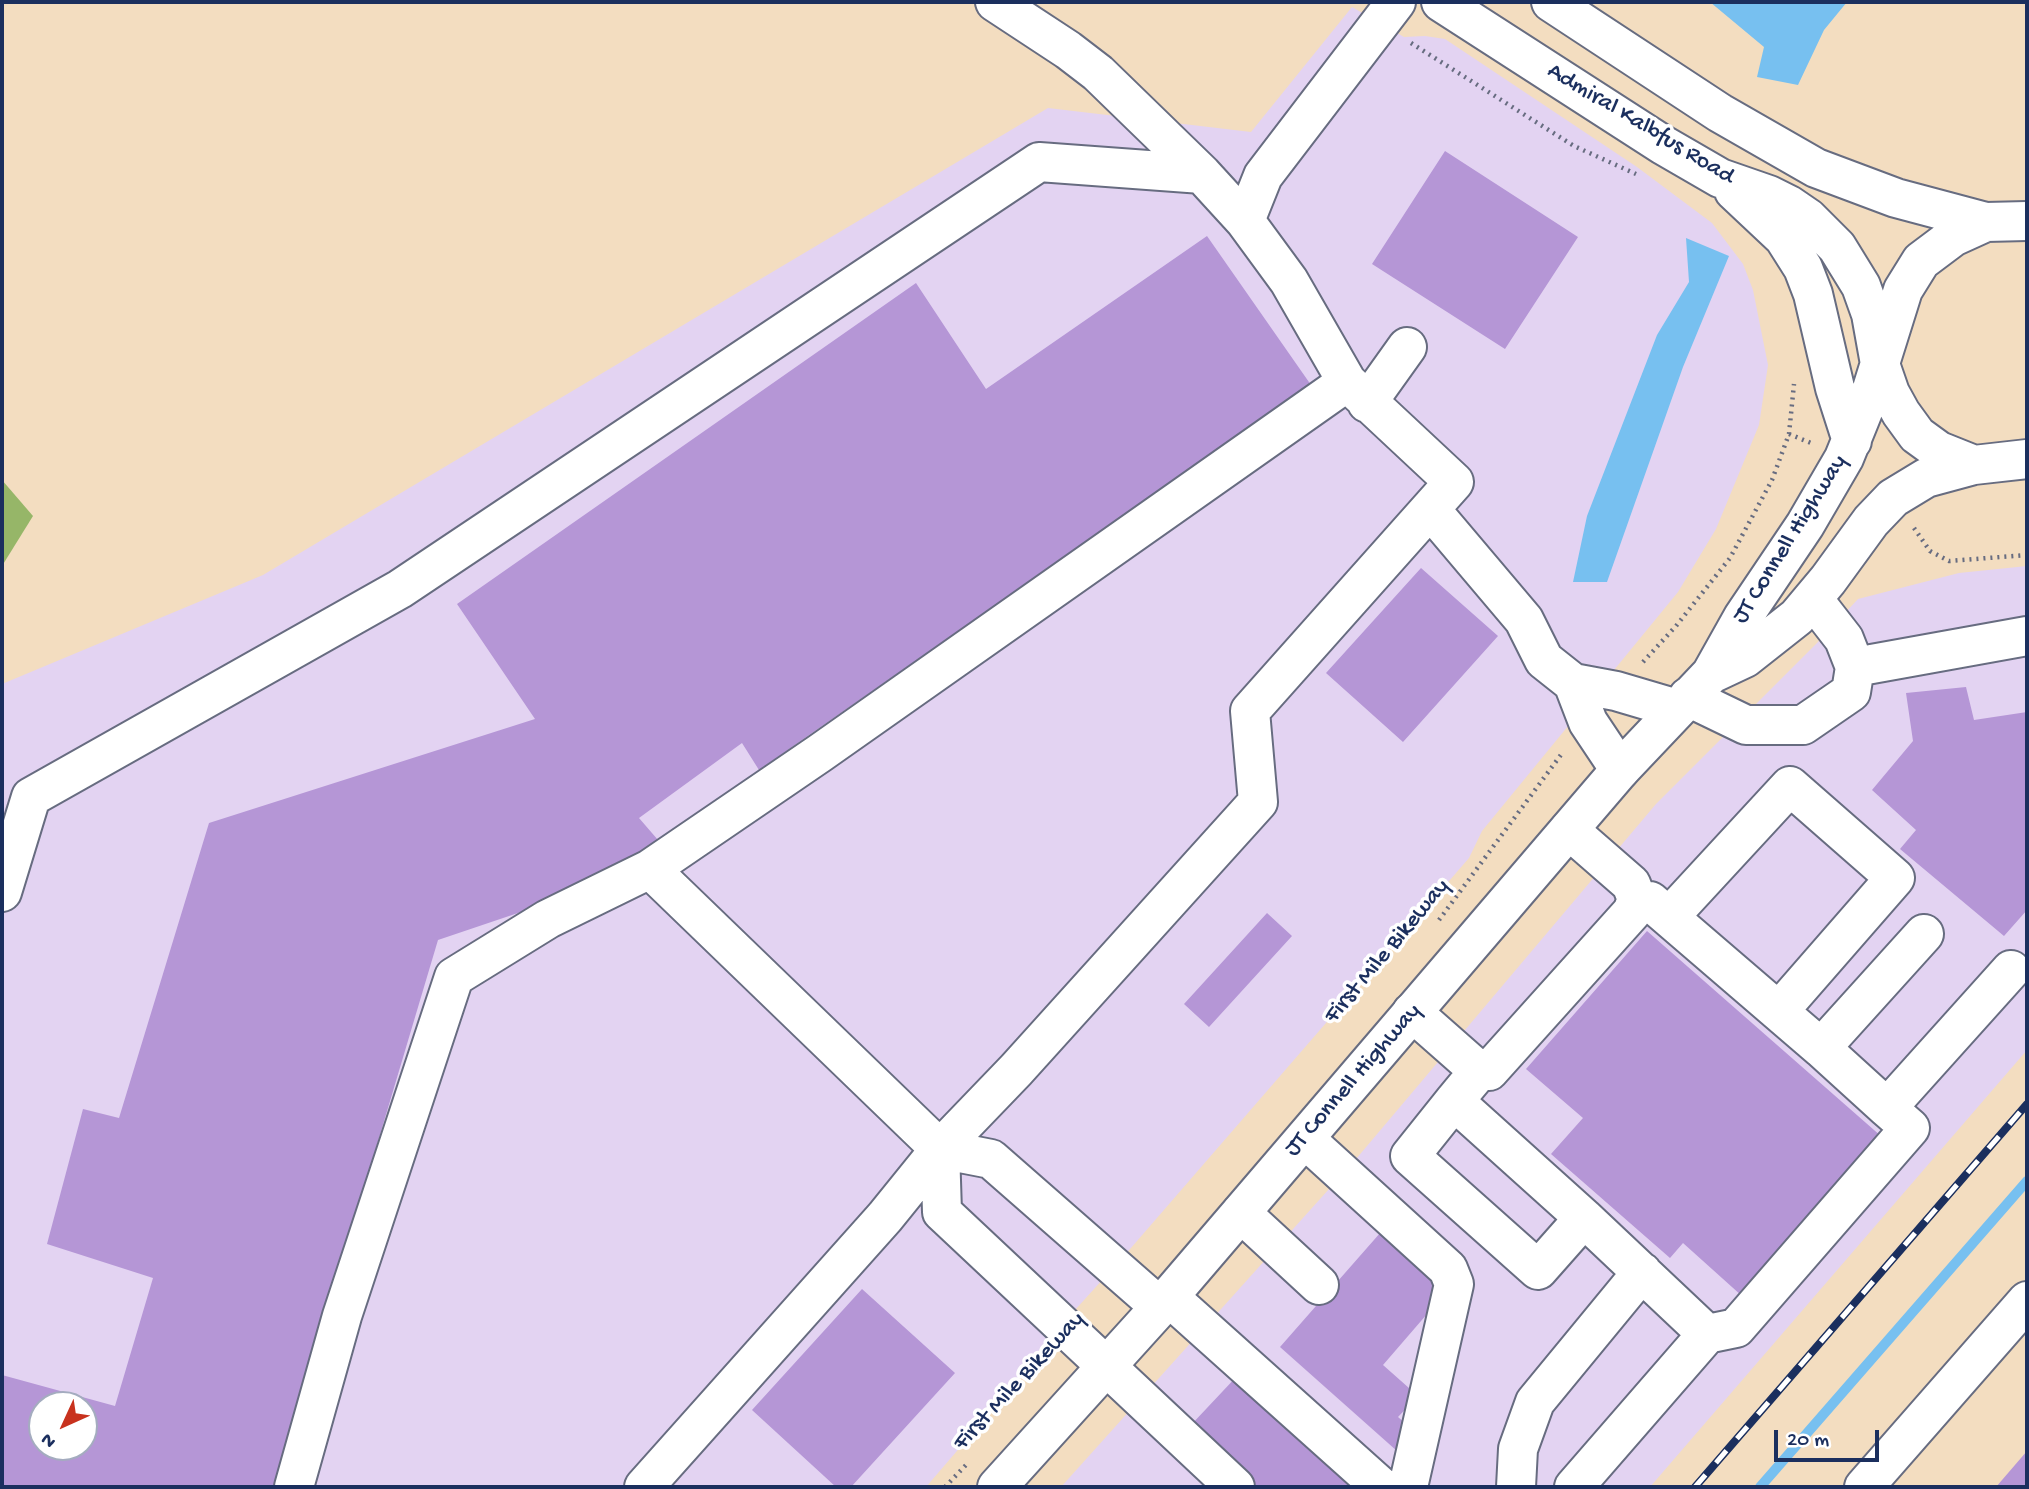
<!DOCTYPE html>
<style>
body{margin:0}
#map{position:relative;width:2029px;height:1489px;overflow:hidden;background:#f3ddc0;font-family:"Gochi Hand",sans-serif}
canvas{display:block}
.frame{position:absolute;inset:0;border:4px solid #1b2f5e;pointer-events:none}
.north{position:absolute;left:28px;top:1391px;width:70px;height:70px;box-sizing:border-box;background:#fff;border:2px solid #a4acbf;border-radius:50%;rotate:225deg;font-size:19px;font-weight:700;line-height:28px;text-align:center;color:#1b2f5e}
.north::after{content:'';display:block;margin:auto;width:24px;height:32px;background:#c8321e;clip-path:polygon(50% 0,100% 100%,50% 72%,0 100%)}
.scale{position:absolute;left:1774px;top:1430px;width:105px;height:32px;box-sizing:border-box;border:4px solid #1b2f5e;border-top:0;padding-left:9px;font-size:21px;line-height:24px;white-space:nowrap;color:#1b2f5e;-webkit-text-stroke:5px #fff;paint-order:stroke}
</style>
<div id="map">
<canvas width="2029" height="1489"></canvas>
<div class="frame"></div>
<div class="north">N</div>
<div class="scale">20 m</div>
</div>
<script>
const c = document.querySelector('canvas').getContext('2d');
c.lineJoin = 'round';
function paint(path, color) { c.fillStyle = color; c.fill(path, 'evenodd'); }
const poly = rows => new Path2D(rows.map(r => 'M' + r).join(''));
function strokePath(path, color, width, dash) { c.strokeStyle = color; c.lineWidth = width; c.lineCap = dash ? 'butt' : 'round'; c.setLineDash(dash || []); c.stroke(path); }
function label(font, color, halo, rows, align = 'center') {
  c.font = font + ' "Gochi Hand",sans-serif'; c.lineWidth = 7; c.setLineDash([]); c.textBaseline = 'middle'; c.strokeStyle = halo; c.fillStyle = color; for (const [text, x, y, turn = 0] of rows) {
    c.save(); c.translate(x, y); c.rotate((+turn || 0) * Math.PI / 180); c.textAlign = isNaN(turn) ? turn : align; if (halo) c.strokeText(text, 0, 0); c.fillText(text, 0, 0); c.restore();
  }
}
paint(poly([
 [1352,7,1404,37,1425,36,1445,39,1637,167,1712,223,1743,264,1753,290,1768,365,1759,425,1716,529,1678,592,1482,831,1469,858,1124,1256,1045,1343,1005,1395,926,1487,2,1487,2,684,263,575,1048,108,1251,132],
 [42,1405,84,1405,84,1447,42,1447],
 [2027,566,2027,1050,1650,1487,1061,1487,1356,1159,1656,804,1817,643,1858,599,1959,573]
]), '#e3d3f2');
paint(poly([
 [2,480,33,516,2,566]
]), '#96b668');
paint(poly([
 [1710,2,1847,2,1824,30,1798,85,1757,77,1764,47],
 [1686,238,1729,256,1683,367,1607,582,1573,582,1587,516,1657,335,1689,282]
]), '#77c0f0');
strokePath(poly([
 [1760,1487,2027,1181]
]), '#77c0f0', 10);
paint(poly([
 [1445,151,1578,237,1505,349,1372,264],
 [1207,236,1311,385,759,770,742,743,639,818,658,840,586,890,438,940,275,1487,2,1487,2,1375,115,1406,153,1278,47,1244,83,1109,119,1118,209,823,535,719,457,604,916,283,986,389],
 [42,1405,84,1405,84,1447,42,1447],
 [1421,568,1498,636,1403,742,1326,673],
 [1966,687,1974,720,2027,712,2027,910,2004,936,1900,849,1916,830,1872,790,1913,741,1906,693],
 [1267,913,1292,936,1209,1027,1184,1004],
 [1647,931,1882,1137,1742,1296,1683,1243,1670,1258,1551,1154,1583,1118,1526,1069],
 [1388,1224,1443,1273,1440,1299,1383,1365,1418,1396,1398,1417,1413,1430,1397,1451,1280,1347],
 [862,1289,955,1373,851,1487,836,1487,752,1410],
 [1238,1375,1358,1487,1258,1487,1191,1425],
 [2027,1451,2027,1487,1996,1487]
]), '#b596d6');
const minor = poly([
 [995,2,1068,50,1098,73,1202,174],
 [1367,403,1407,347],
 [1431,510,1524,620,1544,660,1573,683,1616,691,1677,709],
 [1855,667,2027,636],
 [1573,683,1588,722,1620,770],
 [1688,697,1746,725,1803,725,1851,692,1855,667,1844,639,1813,599],
 [650,869,940,1149,991,1159,1160,1307],
 [2,892,31,797,400,589,1039,162,1202,174,1245,221],
 [1650,901,1821,1048],
 [1669,917,1790,786,1895,878,1779,1011],
 [1412,1012,1479,1071,1489,1071,1632,912,1637,899,1631,884,1569,830],
 [1454,1101,1584,1218,1538,1270,1410,1156,1454,1101,1479,1071],
 [1887,1108,1821,1048,1924,934],
 [1305,1139,1448,1269,1454,1284,1408,1487],
 [940,1149,942,1212,1235,1487],
 [1241,1213,1319,1285],
 [1169,1297,1381,1487],
 [1707,1334,1736,1328,1910,1128,1887,1108,2011,970],
 [294,1487,342,1316,454,977,548,919,650,869,820,753,1347,382],
 [644,1487,885,1217,940,1149,1016,1070,1258,802,1250,711,1454,482,1347,382,1289,281,1245,221,1263,176,1396,2],
 [1516,1487,1518,1449,1535,1402,1642,1272],
 [1574,1487,1707,1334,1584,1218],
 [1864,1487,2027,1301]
]);
const highway = poly([
 [1441,2,1663,145,1720,178,1769,195,1789,205,1808,218,1837,247,1861,286,1871,314,1880,364,1890,393,1901,413,1917,435,1939,451,1974,465,2027,459],
 [1551,2,1720,113,1816,168,1896,198,1986,222],
 [1734,191,1784,238,1803,268,1813,294,1835,388,1852,441],
 [1711,674,1745,658,1797,617,1828,580,1871,521,1893,498,1926,478,1974,465],
 [997,1487,1160,1307,1620,770,1711,674,1743,617,1805,525,1844,458,1872,389,1903,290,1921,261,1953,237,1986,222,2027,221]
]);
strokePath(minor, '#676c80', 42);
strokePath(highway, '#676c80', 42);
strokePath(poly([
 [1411,43,1574,146,1636,174],
 [1789,434,1811,443],
 [1914,528,1930,551,1949,561,2027,555],
 [1643,662,1676,626,1730,558,1772,480,1789,434,1794,384],
 [1439,920,1563,752],
 [945,1487,966,1465]
]), '#676c80', 4.5, [2, 5]);
strokePath(minor, '#fff', 38);
strokePath(highway, '#fff', 38);
const rail = poly([
 [1695,1487,2027,1104]
]);
strokePath(rail, '#1b2f5e', 8);
strokePath(rail, '#fff', 5, [16]);
label('24px', '#1b2f5e', '#fff', [
 ["Admiral Kalbfus Road",1640,125,31],
 ["JT Connell Highway",1791,540,-58],
 ["First Mile Bikeway",1388,952,-50],
 ["JT Connell Highway",1354,1081,-49],
 ["First Mile Bikeway",1020,1382,-47]
]);
</script>
